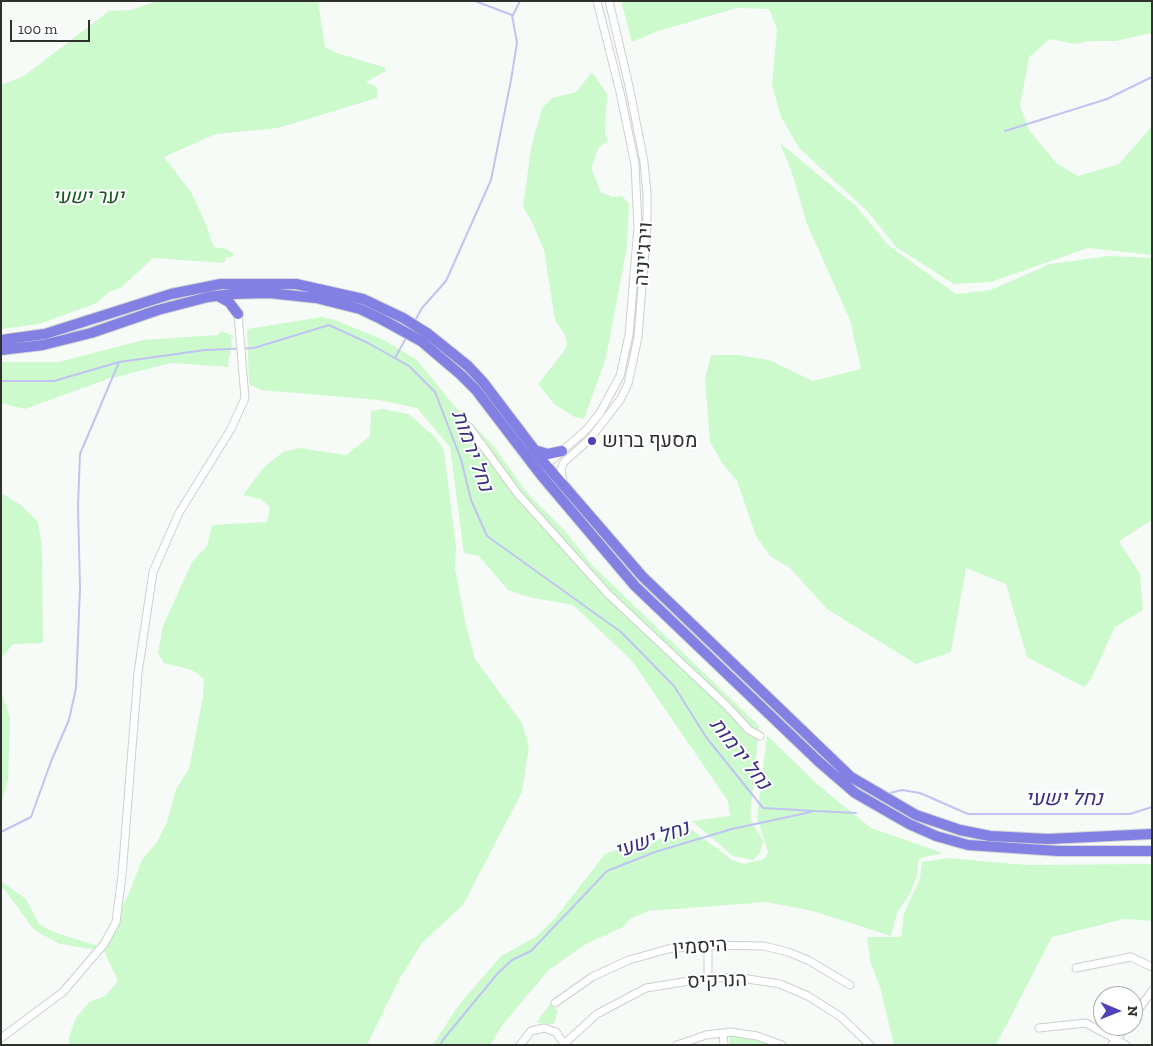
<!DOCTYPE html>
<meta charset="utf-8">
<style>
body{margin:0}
#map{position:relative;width:1153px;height:1046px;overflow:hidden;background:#f7fbf7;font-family:"Zilla Slab",serif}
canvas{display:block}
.frame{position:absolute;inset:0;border:2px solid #2f312f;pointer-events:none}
.north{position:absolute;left:1093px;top:986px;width:50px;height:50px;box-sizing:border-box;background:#fff;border:1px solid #acadac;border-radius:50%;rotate:91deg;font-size:14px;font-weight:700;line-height:20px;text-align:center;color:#2f312f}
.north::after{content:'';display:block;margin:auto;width:18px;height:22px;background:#5041b8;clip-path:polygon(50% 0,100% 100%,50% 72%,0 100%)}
.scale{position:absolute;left:10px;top:20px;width:80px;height:22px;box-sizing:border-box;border:2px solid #2f312f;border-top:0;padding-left:6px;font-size:15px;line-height:18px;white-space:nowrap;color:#2f312f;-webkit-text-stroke:4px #fff;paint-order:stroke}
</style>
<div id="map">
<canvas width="1153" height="1046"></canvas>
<div class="frame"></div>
<div class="north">N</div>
<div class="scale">100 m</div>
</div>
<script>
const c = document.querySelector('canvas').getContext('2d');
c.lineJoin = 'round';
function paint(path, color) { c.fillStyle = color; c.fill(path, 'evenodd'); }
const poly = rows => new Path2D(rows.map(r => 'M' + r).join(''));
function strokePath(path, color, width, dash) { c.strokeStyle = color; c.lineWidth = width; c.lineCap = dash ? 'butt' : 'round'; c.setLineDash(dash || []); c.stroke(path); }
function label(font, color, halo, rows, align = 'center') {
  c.font = font + ' "Zilla Slab",Heebo,serif'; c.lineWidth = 4; c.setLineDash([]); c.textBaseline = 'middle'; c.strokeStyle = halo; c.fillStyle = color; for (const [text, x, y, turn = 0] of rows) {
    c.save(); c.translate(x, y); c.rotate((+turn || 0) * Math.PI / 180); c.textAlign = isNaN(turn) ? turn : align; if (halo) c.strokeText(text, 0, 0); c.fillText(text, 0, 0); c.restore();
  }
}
paint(poly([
 [157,1,318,1,325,47,339,54,384,67,386,71,366,82,377,87,377,98,278,128,216,134,164,157,191,192,204,220,214,247,226,249,233,253,233,257,226,257,224,263,153,258,122,287,109,292,97,303,39,324,1,329,1,85,24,76,109,11,131,10],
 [621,1,1152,1,1152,33,1116,41,1090,41,1075,44,1050,39,1029,57,1020,106,1029,130,1056,163,1078,176,1119,164,1152,126,1152,255,1088,248,991,282,954,284,896,247,868,212,799,148,781,117,772,85,777,29,769,9,737,8,658,31,632,42],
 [592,72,607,94,605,133,608,141,599,147,591,168,601,192,613,197,622,196,629,204,627,246,606,358,584,419,575,417,554,404,538,384,564,351,567,344,565,335,555,320,544,250,531,220,523,207,531,148,542,108,552,98,576,92],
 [780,143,856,206,888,245,956,294,991,290,1050,264,1109,256,1152,258,1152,520,1119,541,1140,574,1143,610,1115,627,1091,679,1084,687,1027,657,1006,584,966,568,951,652,916,664,827,609,790,568,770,556,756,536,737,481,722,463,710,442,705,379,711,355,739,355,769,360,813,381,861,369,850,320,807,224,792,173],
 [322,317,335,320,384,340,417,360,456,408,492,444,528,494,565,531,592,565,759,726,750,818,763,841,760,853,753,860,733,856,692,821,730,816,728,801,632,661,573,605,528,597,508,590,479,556,464,553,450,447,417,408,379,400,261,390,249,384,247,329],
 [221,331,234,336,231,340,232,345,228,363,229,367,171,363,108,379,25,409,1,403,1,362,59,362,143,340,218,335],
 [382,409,409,414,436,438,444,450,456,547,455,568,466,626,475,659,522,723,529,747,522,792,463,905,423,942,400,978,367,1045,69,1045,69,1037,76,1018,89,1002,105,996,118,981,104,951,60,944,34,930,5,890,1,888,1,881,26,899,39,924,53,932,98,946,109,930,128,895,142,860,157,842,167,822,176,789,189,769,203,697,204,679,192,670,164,663,158,653,163,626,192,562,207,546,212,525,267,522,270,507,260,499,243,495,264,467,283,452,300,448,346,455,370,436,371,411],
 [1,493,21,505,38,522,42,549,43,643,13,644,2,657,1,666],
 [1,692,10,717,8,780,1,805],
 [767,735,818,785,871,828,943,853,920,858,918,864,918,873,910,894,897,913,891,936,813,911,766,902,649,911,630,919,623,927,586,944,549,970,503,1024,490,1045,433,1045,458,1006,501,956,537,936,556,917,605,854,621,848,644,847,682,828,691,829,732,860,744,864,764,859,768,852,757,818],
 [949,858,1024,865,1152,864,1152,921,1124,919,1052,937,996,1045,894,1045,880,987,870,961,867,937,901,937,904,914,920,878,922,862],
 [550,1004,558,1010,554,1024,536,1023],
 [729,1034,751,1036,774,1045,730,1045]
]), '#ccfacd');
strokePath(poly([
 [513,15,520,1],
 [1005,131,1107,99,1152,77],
 [416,319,422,308,446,281,491,180,511,80,517,43,512,15,475,1],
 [395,358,406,338],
 [1,381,54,381,119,362,205,350,254,348,329,325,368,343,409,366,435,392,461,459,471,500,487,536,621,632,674,686,706,737,763,808,815,811],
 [890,793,902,790,920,793,968,814,1130,814,1152,807],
 [815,811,856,813],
 [1,832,31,817,52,759,69,720,76,688,80,588,78,506,80,454,119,362],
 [441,1045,442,1041,498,973,512,960,531,951,607,871,655,852,732,829,811,812]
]), '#c1c3f2', 2);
const minor = poly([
 [469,427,517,493,607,593,727,706,749,730,760,736],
 [543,468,587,429,600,413,620,376,629,335,638,227,635,164,620,92,597,1],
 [563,483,561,469,564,462,590,439,620,400,628,384,638,337,647,226,647,193,644,162,629,86,609,1],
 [1076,968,1131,957,1152,967],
 [708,978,708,945],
 [555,1003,592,977,629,960,668,949,708,945,764,946,788,952,808,960,850,985],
 [1133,1017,1152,991],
 [1039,1028,1086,1023,1126,1045],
 [723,1033,724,1045],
 [1,1038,63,992,104,944,116,922,122,875,138,673,153,572,179,513,231,429,245,398,238,314],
 [520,1045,531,1031,544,1028,556,1032,564,1044],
 [563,1045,597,1014,646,988,702,979,735,977,780,984,808,996,841,1017,870,1045],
 [677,1045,706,1035,731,1032,757,1036,782,1045],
 [1112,1045,1126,1026]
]);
const highway = poly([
 [218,296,229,302,238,314],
 [1,340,45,334,171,294,221,284,296,284,363,299,403,318,427,333,468,366,483,382,546,465,642,576,851,777,916,815,960,830,990,836,1048,839,1152,834],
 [1,350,43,345,91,333,158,310,208,297,231,294,269,293,316,298,360,309,381,319,421,341,461,375,476,390,541,475,635,586,818,761,855,793,909,824,936,836,968,845,1058,851,1152,851],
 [534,450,548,454,562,451]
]);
strokePath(minor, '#cdd1cd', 9);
strokePath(highway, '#d5d6d5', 12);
strokePath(minor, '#fff', 7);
strokePath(highway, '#8280e3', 10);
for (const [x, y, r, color] of [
 [592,441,5,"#5041b8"]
]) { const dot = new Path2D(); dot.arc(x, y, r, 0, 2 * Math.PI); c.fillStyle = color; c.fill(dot); strokePath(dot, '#fff', 2); }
label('italic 20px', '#14581e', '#fff', [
 ["יער ישעי",88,197]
]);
label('20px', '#2f312f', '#fff', [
 ["וירג'יניה",644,254,-86],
 ["היסמין",700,947,-4],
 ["הנרקיס",717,981,-2]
]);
label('20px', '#2f312f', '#fff', [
 ["מסעף ברוש",602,441]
], 'left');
label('italic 21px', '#392f86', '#fff', [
 ["נחל ירמות",472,451,70],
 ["נחל ירמות",740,754,52],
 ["נחל ישעי",1064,799],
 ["נחל ישעי",652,840,-19]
]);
</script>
